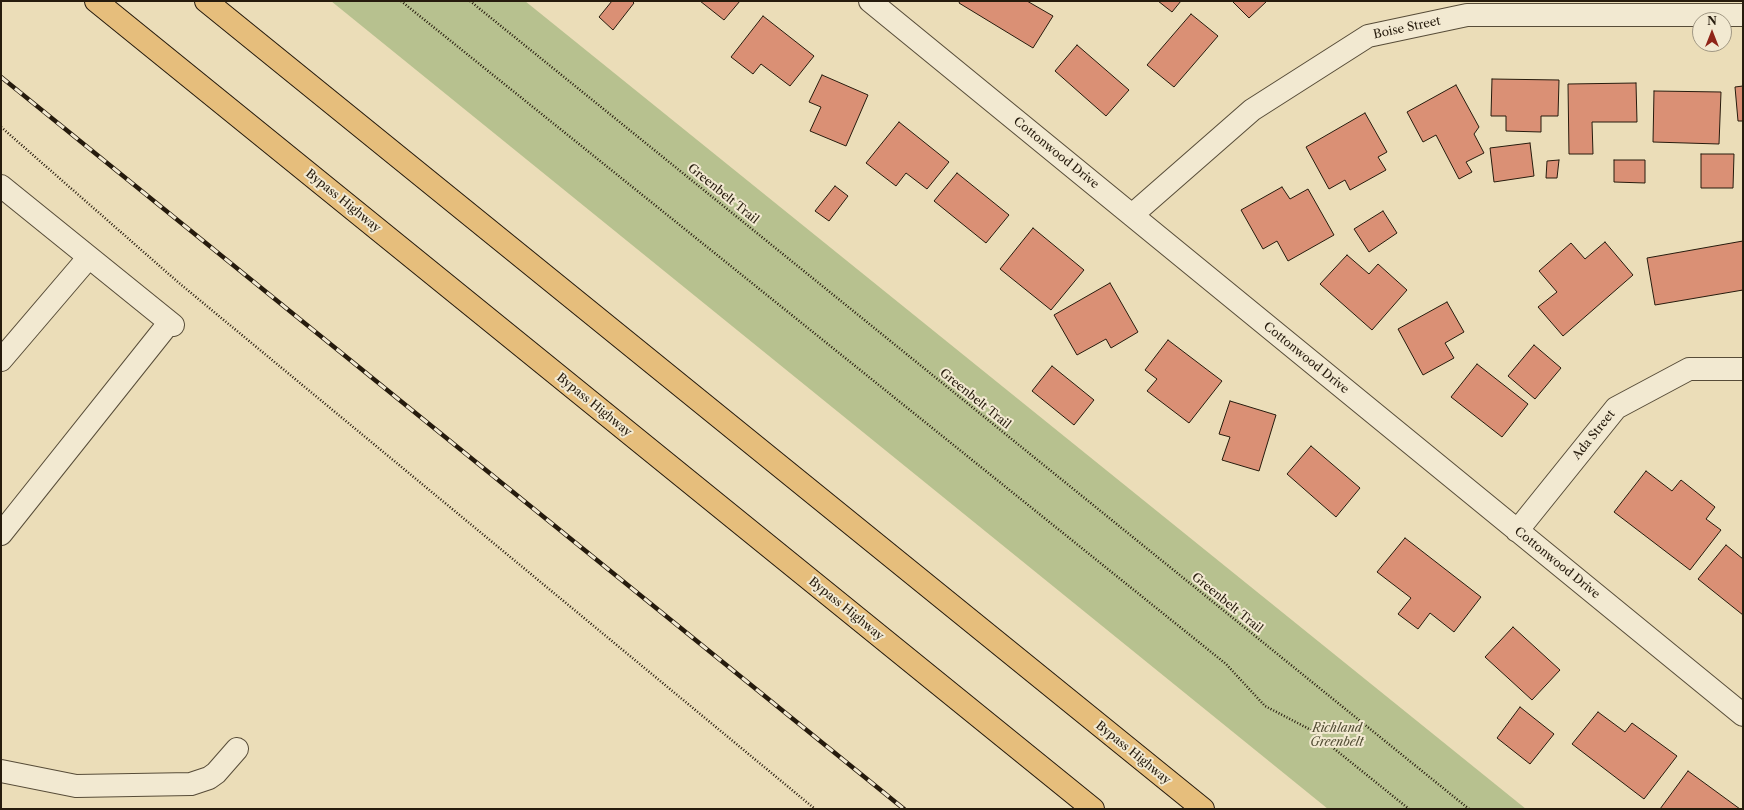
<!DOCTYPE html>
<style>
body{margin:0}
#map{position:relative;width:1744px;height:810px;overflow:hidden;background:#ebddb8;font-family:"Libre Caslon Text",serif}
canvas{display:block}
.frame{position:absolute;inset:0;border:2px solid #261b0d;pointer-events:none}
.north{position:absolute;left:1692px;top:12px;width:40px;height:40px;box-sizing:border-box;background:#f2e9d1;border:1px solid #a09783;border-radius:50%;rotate:0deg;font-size:11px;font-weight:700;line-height:16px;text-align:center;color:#261b0d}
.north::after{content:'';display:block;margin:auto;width:14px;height:18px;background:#8f2418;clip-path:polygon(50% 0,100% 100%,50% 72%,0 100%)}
</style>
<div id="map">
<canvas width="1744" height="810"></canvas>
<div class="frame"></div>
<div class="north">N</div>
</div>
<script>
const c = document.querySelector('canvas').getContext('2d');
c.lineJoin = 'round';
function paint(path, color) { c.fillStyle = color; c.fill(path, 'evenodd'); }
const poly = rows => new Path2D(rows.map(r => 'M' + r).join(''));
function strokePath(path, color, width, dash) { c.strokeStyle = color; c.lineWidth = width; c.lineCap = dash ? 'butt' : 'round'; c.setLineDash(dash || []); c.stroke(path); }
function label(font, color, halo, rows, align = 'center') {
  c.font = font + ' "Libre Caslon Text",serif'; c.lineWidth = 4; c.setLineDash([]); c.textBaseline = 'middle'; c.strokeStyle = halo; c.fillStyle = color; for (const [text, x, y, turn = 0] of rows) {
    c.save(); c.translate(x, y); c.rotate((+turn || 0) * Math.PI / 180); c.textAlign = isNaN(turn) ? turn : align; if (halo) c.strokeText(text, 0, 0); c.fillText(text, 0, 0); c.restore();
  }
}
paint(poly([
 [331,1,525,1,1526,809,1328,809]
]), '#b7c18f');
const building = poly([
 [612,1,632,1,634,3,613,30,599,17,612,1],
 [700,1,740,1,724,20,700,1],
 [960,1,1027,1,1053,16,1033,48,959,3,960,1],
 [1158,1,1181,1,1172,12,1158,1],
 [1232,1,1267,1,1249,18,1232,1],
 [1191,14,1218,36,1174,87,1147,65,1191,14],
 [763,16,814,56,790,86,761,64,753,74,731,57,763,16],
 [1077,45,1129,90,1106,116,1055,71,1077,45],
 [822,75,868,95,846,146,810,131,821,107,809,102,822,75],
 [1492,79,1559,80,1558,116,1541,116,1541,132,1506,131,1506,116,1491,116,1492,79],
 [1636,83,1637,122,1592,122,1593,154,1569,154,1568,84,1636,83],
 [1456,85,1479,127,1474,134,1484,153,1466,162,1472,172,1459,179,1436,135,1423,142,1407,112,1456,85],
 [1743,86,1743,121,1738,121,1735,87,1743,86],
 [1654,91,1721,92,1719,144,1653,142,1654,91],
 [1365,113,1387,152,1378,157,1386,170,1350,190,1345,180,1329,189,1306,147,1365,113],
 [899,122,949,162,927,189,906,173,896,186,866,163,899,122],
 [1530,143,1534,176,1494,182,1490,148,1530,143],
 [1701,154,1734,154,1733,188,1701,188,1701,154],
 [1559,160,1557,178,1546,178,1547,161,1559,160],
 [1614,160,1645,160,1645,183,1614,182,1614,160],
 [957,173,1009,215,986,243,934,201,957,173],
 [835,186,848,196,829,221,815,211,835,186],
 [1282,187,1290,199,1308,189,1334,235,1288,261,1277,241,1263,249,1241,210,1282,187],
 [1383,211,1397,233,1369,252,1354,229,1383,211],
 [1033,228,1084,270,1051,310,1000,269,1033,228],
 [1743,241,1743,290,1655,305,1647,258,1743,241],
 [1605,242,1633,275,1563,336,1538,307,1557,292,1539,271,1571,243,1585,259,1605,242],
 [1347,255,1369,274,1378,264,1407,290,1372,330,1320,284,1347,255],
 [1110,283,1138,332,1111,348,1106,339,1077,355,1054,315,1110,283],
 [1447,302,1464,332,1445,343,1454,358,1423,375,1398,329,1447,302],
 [1168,340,1222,381,1189,423,1147,391,1157,379,1145,370,1168,340],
 [1534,345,1561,368,1535,399,1508,376,1534,345],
 [1477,364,1528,404,1502,437,1451,397,1477,364],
 [1052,366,1094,400,1074,425,1032,391,1052,366],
 [1230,401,1276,415,1259,471,1222,460,1230,437,1219,434,1230,401],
 [1311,446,1360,488,1336,517,1287,474,1311,446],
 [1646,471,1672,491,1681,480,1715,507,1706,519,1721,530,1690,570,1614,512,1646,471],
 [1405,538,1481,597,1454,632,1430,613,1418,629,1398,614,1411,598,1377,572,1405,538],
 [1726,545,1743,559,1743,615,1698,579,1726,545],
 [1513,627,1560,670,1532,700,1485,657,1513,627],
 [1520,707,1554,734,1530,764,1497,738,1520,707],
 [1598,712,1625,732,1632,723,1677,756,1644,799,1572,744,1598,712],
 [1688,771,1740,809,1660,809,1688,771]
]);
paint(building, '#da9075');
strokePath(building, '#261b0d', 1);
const minor = poly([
 [870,1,1743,715],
 [1,186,173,325],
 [1132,215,1252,110,1368,36,1467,15,1743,15],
 [1,360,89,257],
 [1517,531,1616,408,1689,369,1743,369],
 [1,534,169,323],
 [1,771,76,786,191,784,209,778,216,773,237,749]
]);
const highway = poly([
 [96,1,1093,809],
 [206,1,1203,809]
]);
strokePath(minor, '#574c38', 24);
strokePath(highway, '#261b0d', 24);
strokePath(poly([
 [401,1,1226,664,1265,706,1311,730,1409,809],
 [470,1,1469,809],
 [1,127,179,283,815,809]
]), '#261b0d', 2.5, [1, 2]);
strokePath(minor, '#f2e9d1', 22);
strokePath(highway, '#e6be7c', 22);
const rail = poly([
 [1,77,904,809]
]);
strokePath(rail, '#261b0d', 4.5);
strokePath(rail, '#f2e9d1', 3, [9]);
label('12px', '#261b0d', '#f2e9d1', [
 ["Boise Street",1407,28,-12],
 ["Cottonwood Drive",1056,153,39],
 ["Greenbelt Trail",723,194,39],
 ["Bypass Highway",343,201,39],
 ["Cottonwood Drive",1306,358,39],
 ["Greenbelt Trail",975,399,39],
 ["Bypass Highway",594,405,39],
 ["Ada Street",1594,435,-51],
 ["Cottonwood Drive",1557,563,39],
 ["Greenbelt Trail",1227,603,39],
 ["Bypass Highway",846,609,39],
 ["Bypass Highway",1133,753,39]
]);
label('italic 12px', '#524d34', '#f2e9d1', [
 ["Richland",1337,729],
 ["Greenbelt",1337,743]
]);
</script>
